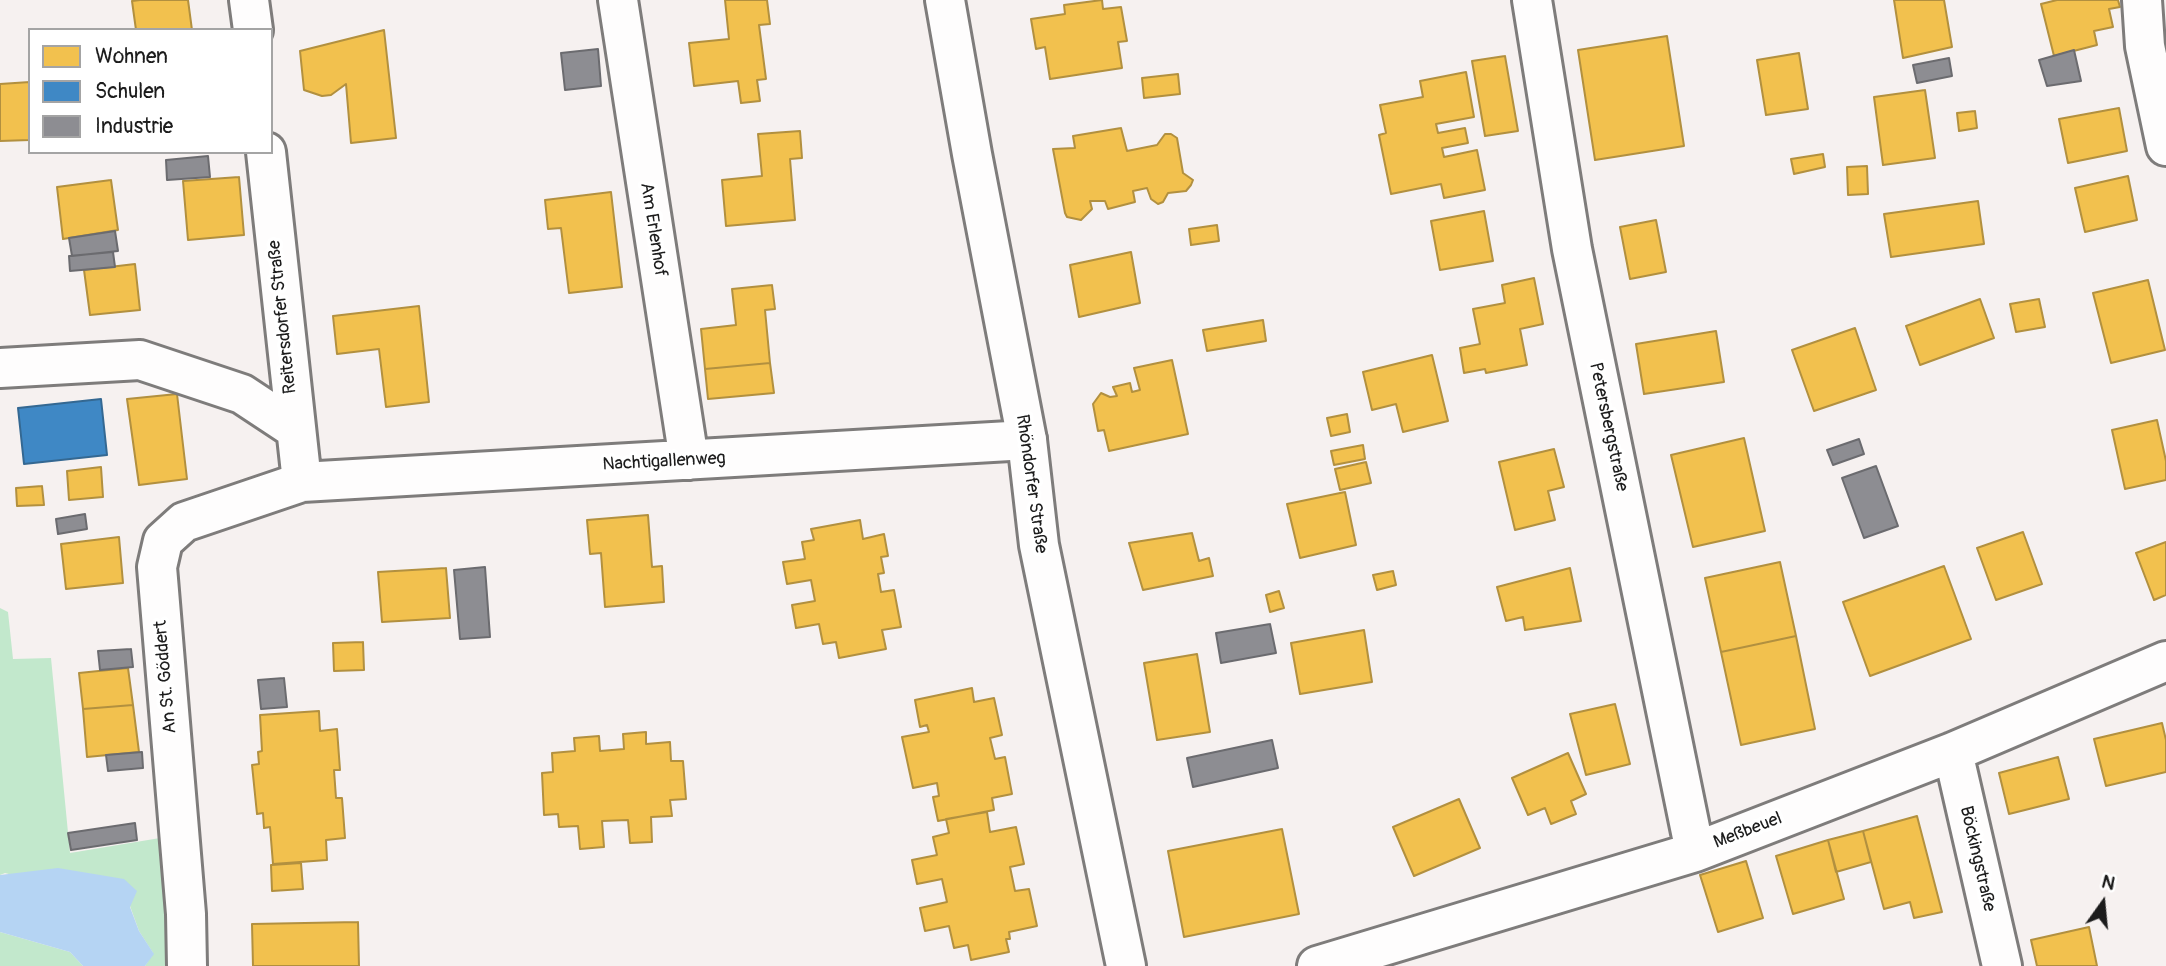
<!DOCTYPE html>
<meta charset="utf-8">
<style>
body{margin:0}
#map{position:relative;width:2166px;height:966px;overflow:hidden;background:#f6f1f0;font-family:Pangolin,sans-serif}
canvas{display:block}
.legend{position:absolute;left:28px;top:28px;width:245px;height:126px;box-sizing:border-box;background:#fff;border:2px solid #a4a4a4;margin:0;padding:9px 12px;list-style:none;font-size:21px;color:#1c1c1c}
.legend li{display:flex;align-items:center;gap:14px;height:35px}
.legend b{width:35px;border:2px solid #a4a4a4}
.north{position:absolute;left:2068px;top:868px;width:70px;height:70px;-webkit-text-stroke:5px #fff;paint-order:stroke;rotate:15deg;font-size:19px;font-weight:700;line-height:28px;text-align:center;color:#1c1c1c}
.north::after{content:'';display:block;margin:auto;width:24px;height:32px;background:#1c1c1c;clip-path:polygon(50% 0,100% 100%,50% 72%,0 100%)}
</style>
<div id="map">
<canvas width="2166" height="966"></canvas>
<ul class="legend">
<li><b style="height:19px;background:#f2c14e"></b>Wohnen</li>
<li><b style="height:19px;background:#3f88c5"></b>Schulen</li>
<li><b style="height:19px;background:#8d8d92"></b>Industrie</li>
</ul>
<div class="north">N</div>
</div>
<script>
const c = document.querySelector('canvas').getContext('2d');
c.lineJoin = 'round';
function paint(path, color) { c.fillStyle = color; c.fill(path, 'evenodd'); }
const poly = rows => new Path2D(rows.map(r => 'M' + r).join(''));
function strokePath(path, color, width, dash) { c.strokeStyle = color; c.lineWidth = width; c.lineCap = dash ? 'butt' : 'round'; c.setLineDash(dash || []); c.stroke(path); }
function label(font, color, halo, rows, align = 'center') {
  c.font = font + ' Pangolin,sans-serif'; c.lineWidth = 7; c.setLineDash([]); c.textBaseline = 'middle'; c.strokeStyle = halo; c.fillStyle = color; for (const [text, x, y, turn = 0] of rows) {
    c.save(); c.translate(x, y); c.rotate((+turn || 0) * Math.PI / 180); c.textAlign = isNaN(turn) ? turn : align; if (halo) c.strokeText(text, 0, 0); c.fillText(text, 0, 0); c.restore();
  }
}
paint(poly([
 [0,608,8,612,13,659,51,658,70,853,160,838,168,966,145,966,153,953,139,931,130,906,5,873,0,875],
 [0,932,70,952,83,966,0,966]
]), '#c2e8cc');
paint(poly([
 [58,868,124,879,137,891,130,907,139,931,154,954,145,966,83,966,70,952,0,932,0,875]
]), '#b5d4f3');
const homes = poly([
 [140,0,188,0,192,30,136,30,132,1,140,0],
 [725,0,767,0,770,24,759,25,766,79,757,80,760,101,741,103,738,81,694,86,689,43,729,39,725,0],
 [1102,0,1103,9,1121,7,1127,41,1118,42,1122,68,1050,79,1045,47,1036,49,1031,19,1065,14,1064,5,1102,0],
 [1894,0,1944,0,1952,47,1903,58,1894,0],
 [2057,0,2118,0,2120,7,2109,9,2113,27,2094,31,2097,45,2054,56,2041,4,2057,0],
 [384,30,396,138,351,143,346,84,331,95,322,96,304,90,300,51,384,30],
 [1667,36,1684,146,1595,160,1578,50,1667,36],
 [1799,53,1808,109,1766,115,1757,60,1799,53],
 [1505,56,1518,131,1485,136,1472,61,1505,56],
 [1466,72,1474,117,1436,124,1438,133,1465,128,1468,143,1442,148,1444,157,1477,150,1485,190,1444,198,1441,184,1391,194,1379,135,1386,133,1380,105,1423,97,1420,81,1466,72],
 [1178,74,1180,94,1144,98,1142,78,1178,74],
 [30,82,30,140,0,141,0,84,30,82],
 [1925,90,1935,158,1883,165,1874,97,1925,90],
 [2119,108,2127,151,2068,163,2059,119,2119,108],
 [1975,111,1977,128,1959,131,1957,113,1975,111],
 [1121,128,1127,151,1157,145,1165,134,1171,134,1177,138,1183,173,1193,180,1191,185,1186,191,1168,193,1163,202,1158,204,1151,199,1147,188,1133,191,1135,202,1108,209,1105,201,1090,201,1092,209,1081,220,1067,217,1065,213,1053,149,1075,148,1073,136,1121,128],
 [800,131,802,158,790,159,795,220,726,226,722,180,762,176,758,134,800,131],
 [1823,154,1825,167,1794,174,1791,159,1823,154],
 [1867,166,1868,194,1848,195,1847,167,1867,166],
 [2128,176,2137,220,2085,232,2075,188,2128,176],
 [239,177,244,235,188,240,183,181,239,177],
 [111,180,118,230,63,239,57,187,111,180],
 [611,192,622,287,569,293,561,228,548,229,545,200,611,192],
 [1978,201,1984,244,1891,257,1884,214,1978,201],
 [1484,211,1493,261,1440,270,1431,221,1484,211],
 [1656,220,1666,272,1630,279,1620,227,1656,220],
 [1217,225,1219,241,1191,245,1189,229,1217,225],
 [1131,252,1140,303,1079,317,1070,265,1131,252],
 [135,264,140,310,90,315,84,270,135,264],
 [1534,278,1543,324,1520,329,1527,365,1486,373,1485,369,1464,373,1460,348,1480,344,1473,309,1505,303,1502,285,1534,278],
 [2148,280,2165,350,2111,363,2093,293,2148,280],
 [772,285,775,309,765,310,770,363,705,369,701,329,736,325,732,289,772,285],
 [1980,299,1994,338,1920,365,1906,326,1980,299],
 [2039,299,2045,327,2016,332,2010,304,2039,299],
 [419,306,429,402,386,407,379,349,337,354,333,316,419,306],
 [1263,320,1266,341,1207,351,1203,330,1263,320],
 [1855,328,1876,390,1814,411,1792,350,1855,328],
 [1716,331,1724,382,1644,394,1636,344,1716,331],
 [1432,355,1448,421,1403,432,1396,404,1372,410,1363,372,1432,355],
 [1172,360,1188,434,1109,451,1104,430,1098,431,1093,404,1101,393,1110,397,1117,396,1113,387,1130,383,1132,392,1140,390,1134,368,1172,360],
 [770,363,774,393,708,399,705,369,770,363],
 [177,394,187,479,139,485,127,399,177,394],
 [1347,414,1350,432,1331,436,1327,418,1347,414],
 [2157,420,2166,461,2166,480,2125,489,2112,430,2157,420],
 [1744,438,1765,531,1693,547,1671,455,1744,438],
 [1363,445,1365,459,1334,465,1331,451,1363,445],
 [1554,449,1564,487,1548,491,1555,520,1515,530,1499,462,1554,449],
 [1366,462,1371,483,1340,490,1335,469,1366,462],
 [101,467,103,497,69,500,67,471,101,467],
 [42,486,44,505,17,506,16,488,42,486],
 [1345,492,1356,545,1300,558,1287,504,1345,492],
 [648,515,652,567,662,566,664,602,605,607,601,553,590,554,587,520,648,515],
 [860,520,863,539,884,534,888,556,881,557,884,573,878,574,881,592,894,590,901,627,882,630,886,649,839,658,836,642,823,644,819,624,796,628,792,605,815,601,811,580,787,584,783,562,805,559,802,542,814,540,811,529,860,520],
 [2023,532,2042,584,1996,600,1977,548,2023,532],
 [1192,533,1199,561,1209,558,1213,576,1143,590,1129,543,1192,533],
 [119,537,123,583,66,589,61,544,119,537],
 [2166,542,2166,595,2154,600,2136,553,2166,542],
 [1780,562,1796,636,1721,652,1705,578,1780,562],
 [1944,566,1971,639,1870,676,1843,602,1944,566],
 [446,568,450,618,382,622,378,572,446,568],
 [1570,568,1581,621,1525,630,1523,617,1506,621,1497,587,1570,568],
 [1393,571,1396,585,1377,590,1373,575,1393,571],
 [1279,591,1284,608,1270,612,1266,595,1279,591],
 [1364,630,1372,682,1300,694,1291,643,1364,630],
 [1796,636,1815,729,1741,745,1721,652,1796,636],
 [363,642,364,670,334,671,333,643,363,642],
 [1197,654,1210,732,1157,740,1144,663,1197,654],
 [128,668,133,705,83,709,79,673,128,668],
 [972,688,974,702,994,698,1002,735,990,738,995,759,1005,757,1012,794,992,798,994,810,938,821,933,797,939,796,937,783,913,788,902,737,929,732,927,725,920,727,915,700,972,688],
 [1615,704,1630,764,1586,775,1570,714,1615,704],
 [133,705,139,752,87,757,83,709,133,705],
 [319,711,320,731,337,729,340,770,334,770,336,798,342,798,345,838,326,840,327,860,273,864,270,827,264,828,263,813,257,814,252,765,259,764,258,752,262,751,260,715,319,711],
 [2162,723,2166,740,2166,772,2106,786,2094,739,2162,723],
 [646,732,646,744,670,742,671,761,683,761,686,799,670,800,672,816,651,817,652,842,630,843,628,820,602,821,604,847,580,849,578,826,559,827,558,814,544,815,542,773,553,772,552,753,575,751,574,738,599,736,600,751,624,749,623,734,646,732],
 [1568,753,1586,794,1571,801,1576,814,1551,824,1545,808,1528,815,1512,778,1568,753],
 [2058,757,2069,799,2009,814,1999,773,2058,757],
 [1459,799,1480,848,1414,876,1393,827,1459,799],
 [987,812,990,832,1016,827,1024,864,1010,867,1015,891,1029,889,1037,926,1009,932,1010,939,1006,939,1009,952,971,960,968,945,954,948,949,926,925,931,920,908,947,902,942,879,917,884,912,860,937,855,933,837,949,833,946,819,987,812],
 [1917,816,1942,912,1914,918,1910,902,1884,909,1863,831,1917,816],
 [1282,829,1299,914,1184,937,1168,851,1282,829],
 [1863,831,1871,862,1836,872,1828,840,1863,831],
 [1828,840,1844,899,1793,914,1776,856,1828,840],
 [1746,861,1763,918,1718,932,1700,875,1746,861],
 [301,863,303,889,272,891,271,865,301,863],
 [358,922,359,966,253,966,252,924,358,922],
 [2089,927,2097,966,2037,966,2031,940,2089,927]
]);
paint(homes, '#f2c14e');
strokePath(homes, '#b2903f', 2);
const schools = poly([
 [101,399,107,455,24,464,18,408,101,399]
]);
paint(schools, '#3f88c5');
strokePath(schools, '#346892', 2);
const industry = poly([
 [598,49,601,86,565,90,561,53,598,49],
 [2074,50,2081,81,2047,86,2039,60,2074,50],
 [1949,58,1952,76,1917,83,1913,65,1949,58],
 [208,156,210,177,167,180,166,160,208,156],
 [115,231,118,251,72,256,69,238,115,231],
 [113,252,115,267,70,271,69,256,113,252],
 [1859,439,1864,454,1833,465,1827,450,1859,439],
 [1876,466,1898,526,1864,538,1842,478,1876,466],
 [85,514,87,529,58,534,56,519,85,514],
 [485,567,490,637,460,639,454,570,485,567],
 [1270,624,1276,653,1221,663,1216,633,1270,624],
 [131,649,133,667,100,670,98,651,131,649],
 [284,678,287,707,261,709,258,680,284,678],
 [1272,740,1278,768,1193,787,1187,758,1272,740],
 [142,752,143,768,108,771,106,755,142,752],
 [135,823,137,840,71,850,68,833,135,823]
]);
paint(industry, '#8d8d92');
strokePath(industry, '#6b6b6f', 2);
const minor = poly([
 [249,0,253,30],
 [618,0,689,460],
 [1532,0,1572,249,1695,852],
 [2142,0,2145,46,2166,146],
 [266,152,302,482],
 [0,368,140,360,242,394,295,429],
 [1953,752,2002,966],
 [187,966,186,914,157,567,163,541,184,522,302,482,1027,440],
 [1317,966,1695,852,1953,752,2166,661]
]);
const secondary = poly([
 [945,0,972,154,1027,440,1039,545,1126,966]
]);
strokePath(minor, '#7e7c7b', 44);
strokePath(secondary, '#7e7c7b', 44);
strokePath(minor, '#fefdfd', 38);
strokePath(secondary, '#fefdfd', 38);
label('18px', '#1c1c1c', '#fff', [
 ["Am Erlenhof",653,230,81],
 ["Reitersdorfer Straße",283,317,-96],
 ["Petersbergstraße",1608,427,78],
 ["Nachtigallenweg",664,462,-3],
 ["Rhöndorfer Straße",1031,484,82],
 ["An St. Göddert",166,677,-95],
 ["Meßbeuel",1748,831,-21],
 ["Böckingstraße",1977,859,77]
]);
</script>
